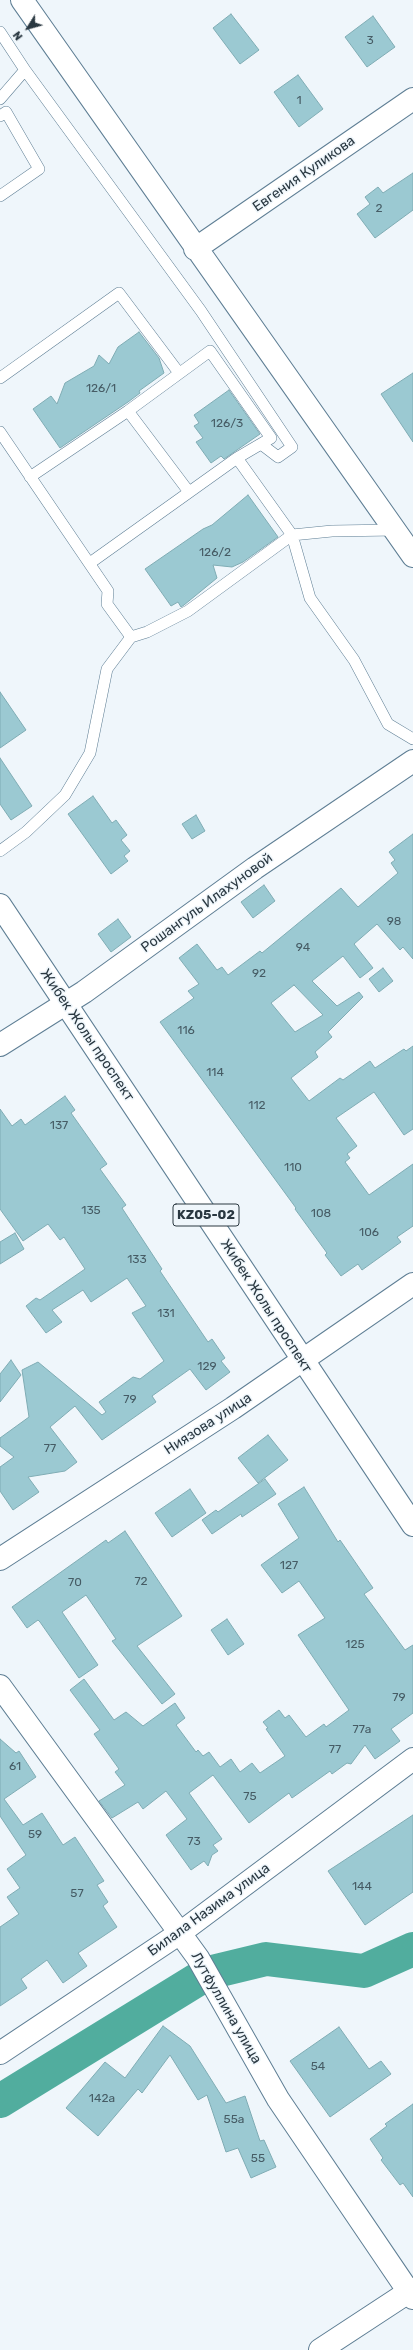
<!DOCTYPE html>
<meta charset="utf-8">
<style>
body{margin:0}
#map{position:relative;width:413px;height:2350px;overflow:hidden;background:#eff6fb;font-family:Rubik,sans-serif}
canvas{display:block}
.north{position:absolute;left:8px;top:8px;width:40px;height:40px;-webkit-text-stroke:3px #eff6fb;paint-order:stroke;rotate:233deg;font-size:11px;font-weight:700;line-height:16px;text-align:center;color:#2a3841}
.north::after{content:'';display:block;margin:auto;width:14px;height:18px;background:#2a3841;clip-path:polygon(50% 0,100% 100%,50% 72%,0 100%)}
</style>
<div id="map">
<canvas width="413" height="2350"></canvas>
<div class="north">N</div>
</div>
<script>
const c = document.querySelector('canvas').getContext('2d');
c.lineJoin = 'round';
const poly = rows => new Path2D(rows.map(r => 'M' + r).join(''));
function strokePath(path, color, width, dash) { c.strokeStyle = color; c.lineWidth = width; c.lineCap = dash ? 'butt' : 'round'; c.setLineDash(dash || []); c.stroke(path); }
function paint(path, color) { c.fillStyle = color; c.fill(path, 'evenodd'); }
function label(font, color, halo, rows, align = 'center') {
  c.font = font + ' Rubik,sans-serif'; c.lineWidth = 3; c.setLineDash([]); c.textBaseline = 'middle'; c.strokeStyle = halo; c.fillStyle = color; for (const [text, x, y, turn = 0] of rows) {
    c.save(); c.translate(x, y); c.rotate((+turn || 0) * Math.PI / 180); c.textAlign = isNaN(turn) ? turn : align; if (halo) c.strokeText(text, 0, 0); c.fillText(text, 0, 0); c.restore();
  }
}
strokePath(poly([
 [0,2101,208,1973,266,1959,364,1971,413,1949]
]), '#51ad9e', 34);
const building = poly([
 [231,14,259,50,240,64,213,28,231,14],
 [373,16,395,47,367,67,345,37,373,16],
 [298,75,323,109,299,127,274,92,298,75],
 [413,173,413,210,375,238,357,214,370,204,365,197,378,187,383,193,413,173],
 [139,332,159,358,164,373,139,391,140,393,128,402,60,448,33,409,51,396,57,404,65,383,94,366,99,355,109,364,118,347,139,332],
 [413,373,413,442,381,394,413,373],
 [229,390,260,434,224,459,221,456,211,463,196,442,203,438,194,426,199,423,194,415,229,390],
 [248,495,278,537,243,562,232,567,213,565,217,578,184,605,181,607,178,602,171,606,145,569,203,529,212,525,248,495],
 [0,692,26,730,0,748,0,692],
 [0,758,32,806,11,820,0,804,0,758],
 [93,796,112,823,116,820,127,835,121,840,130,851,124,856,128,861,111,874,68,814,93,796],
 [196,815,205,831,192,839,182,824,196,815],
 [413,834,413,959,403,947,400,950,377,924,354,944,373,968,360,978,343,956,312,981,337,1006,359,992,363,997,328,1032,332,1037,315,1052,318,1057,291,1078,309,1101,340,1078,343,1080,370,1061,375,1068,404,1049,406,1051,413,1046,413,1129,404,1135,374,1092,336,1118,357,1146,347,1154,350,1158,345,1162,369,1195,413,1164,413,1226,397,1237,401,1242,362,1270,358,1264,341,1276,325,1255,327,1253,295,1209,296,1208,160,1022,194,998,188,991,199,984,179,958,197,944,217,970,222,967,228,975,260,951,262,953,341,888,358,907,398,873,391,863,395,860,389,852,413,834],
 [294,985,323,1015,295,1032,271,1003,294,985],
 [264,885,275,901,253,918,241,902,264,885],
 [118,919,131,937,111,952,98,934,118,919],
 [383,968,393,981,379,992,369,979,383,968],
 [65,1096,75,1110,71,1113,107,1164,100,1169,126,1205,122,1208,162,1269,160,1271,208,1342,212,1339,225,1358,221,1361,230,1372,206,1390,190,1369,152,1396,156,1402,102,1440,75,1406,50,1427,77,1462,65,1471,28,1477,39,1492,13,1510,0,1491,0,1467,14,1457,0,1446,0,1438,29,1417,22,1370,38,1362,102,1415,106,1412,99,1402,133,1377,140,1379,164,1361,132,1313,146,1306,127,1278,91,1302,83,1290,52,1310,62,1322,46,1333,26,1306,36,1298,40,1300,85,1269,64,1237,60,1240,48,1224,23,1241,0,1209,0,1109,12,1126,21,1119,25,1125,65,1096],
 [15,1233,24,1249,0,1264,0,1242,15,1233],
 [11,1360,21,1375,0,1402,0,1374,11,1360],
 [268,1435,288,1460,258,1483,238,1458,268,1435],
 [265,1479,276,1494,242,1517,241,1514,212,1534,202,1520,216,1510,218,1512,265,1479],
 [304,1487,338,1542,340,1540,373,1588,364,1594,405,1650,413,1645,413,1713,391,1729,400,1741,375,1759,365,1745,351,1764,347,1763,332,1774,330,1771,292,1798,289,1793,249,1823,213,1775,189,1793,222,1839,213,1845,218,1851,212,1855,208,1866,204,1861,191,1870,166,1835,187,1819,166,1791,143,1809,138,1802,112,1818,99,1801,125,1785,115,1772,119,1769,94,1734,100,1730,70,1690,84,1679,114,1720,126,1712,143,1726,175,1703,185,1718,176,1725,196,1752,198,1750,203,1756,209,1752,220,1767,231,1759,240,1772,252,1763,260,1773,285,1756,266,1729,268,1728,263,1722,279,1710,285,1718,289,1715,306,1737,324,1724,326,1727,349,1710,298,1635,325,1618,299,1581,282,1593,261,1565,299,1538,278,1504,304,1487],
 [190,1489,206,1513,172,1537,155,1513,190,1489],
 [125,1531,182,1616,137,1646,175,1694,162,1704,112,1641,116,1639,86,1595,62,1612,98,1665,79,1678,40,1622,38,1620,27,1628,12,1607,106,1540,108,1543,125,1531],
 [227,1619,244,1644,228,1655,211,1630,227,1619],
 [0,1739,16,1753,19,1751,36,1777,4,1799,23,1825,42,1813,63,1845,75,1837,104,1881,97,1885,108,1902,103,1906,117,1927,78,1953,87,1966,63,1983,47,1960,21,1979,27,1988,0,2006,0,1927,19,1914,7,1897,20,1888,7,1869,26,1855,0,1816,0,1739],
 [413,1815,413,1892,365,1925,328,1871,413,1815],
 [163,2026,190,2046,226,2103,245,2096,260,2141,264,2140,276,2167,251,2178,238,2148,226,2152,207,2095,198,2100,170,2055,142,2093,138,2089,98,2136,66,2108,105,2062,125,2078,163,2026],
 [339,2027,369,2069,381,2061,391,2074,330,2117,290,2061,339,2027],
 [413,2104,413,2197,403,2183,400,2185,381,2160,383,2158,370,2139,387,2126,385,2124,413,2104]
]);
paint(building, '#9bc9d2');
strokePath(building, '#7facb4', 1);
const service = poly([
 [0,32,25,70,0,99],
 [25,70,201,311,292,447,278,457,261,444],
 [0,116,6,112,39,169,0,196],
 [0,378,119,293,179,373],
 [128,411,210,351,271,438,237,458],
 [0,432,108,591,107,604,131,637,147,632,188,611,292,535,237,458,90,563],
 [30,477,128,411,189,492],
 [395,530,332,531,292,535,310,598,354,660,388,724,413,739],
 [0,851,26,832,65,795,90,753,107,669,131,637]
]);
const minor = poly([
 [22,0,413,556],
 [195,249,413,99],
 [0,1045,84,992,255,868,413,761],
 [0,1559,233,1408,413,1284],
 [0,1686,198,1958,278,2099,413,2298],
 [320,2350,413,2289]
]);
const tertiary = poly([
 [0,2053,180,1933,413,1759]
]);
const trunk = poly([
 [0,905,413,1525]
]);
strokePath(service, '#5e7e94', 12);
strokePath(minor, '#5e7e94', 24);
strokePath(tertiary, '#5e7e94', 24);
strokePath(trunk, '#5e7e94', 24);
strokePath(service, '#fff', 11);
strokePath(minor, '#fff', 22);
strokePath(tertiary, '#fff', 22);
strokePath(trunk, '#fff', 22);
label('12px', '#465c65', null, [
 ["3",370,41],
 ["1",299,101],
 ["2",379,209],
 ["126/1",101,389],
 ["126/3",227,424],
 ["126/2",215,553],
 ["98",394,922],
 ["94",303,948],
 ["92",259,974],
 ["116",186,1031],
 ["114",215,1073],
 ["112",257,1106],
 ["137",59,1126],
 ["110",293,1168],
 ["135",91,1211],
 ["108",321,1214],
 ["106",369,1233],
 ["133",137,1260],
 ["131",166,1314],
 ["129",207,1367],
 ["79",130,1400],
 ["77",50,1449],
 ["127",289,1566],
 ["72",141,1582],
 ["70",75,1583],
 ["125",355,1645],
 ["79",399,1698],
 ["77а",362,1730],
 ["77",335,1750],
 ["61",15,1767],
 ["75",250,1797],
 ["59",35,1835],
 ["73",194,1842],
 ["144",362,1887],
 ["57",77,1894],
 ["54",318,2067],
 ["142а",102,2099],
 ["55а",234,2120],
 ["55",258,2159]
]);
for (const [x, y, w] of [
 [206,1215,66]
]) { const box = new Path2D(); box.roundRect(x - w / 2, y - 11, w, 22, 3); c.fillStyle = '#eff6fb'; c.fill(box); strokePath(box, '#2a3841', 1); }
label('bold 13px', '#2a3841', null, [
 ["KZ05-02",206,1215]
]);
label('14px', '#2a3841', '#eff6fb', [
 ["Евгения Куликова",304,174,-35],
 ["Рошангуль Илахуновой",207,903,-36],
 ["Жибек Жолы проспект",87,1035,56],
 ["Жибек Жолы проспект",266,1306,57],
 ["Ниязова улица",208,1424,-33],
 ["Билала Назима улица",209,1910,-36],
 ["Лутфуллина улица",226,2008,60]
]);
</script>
